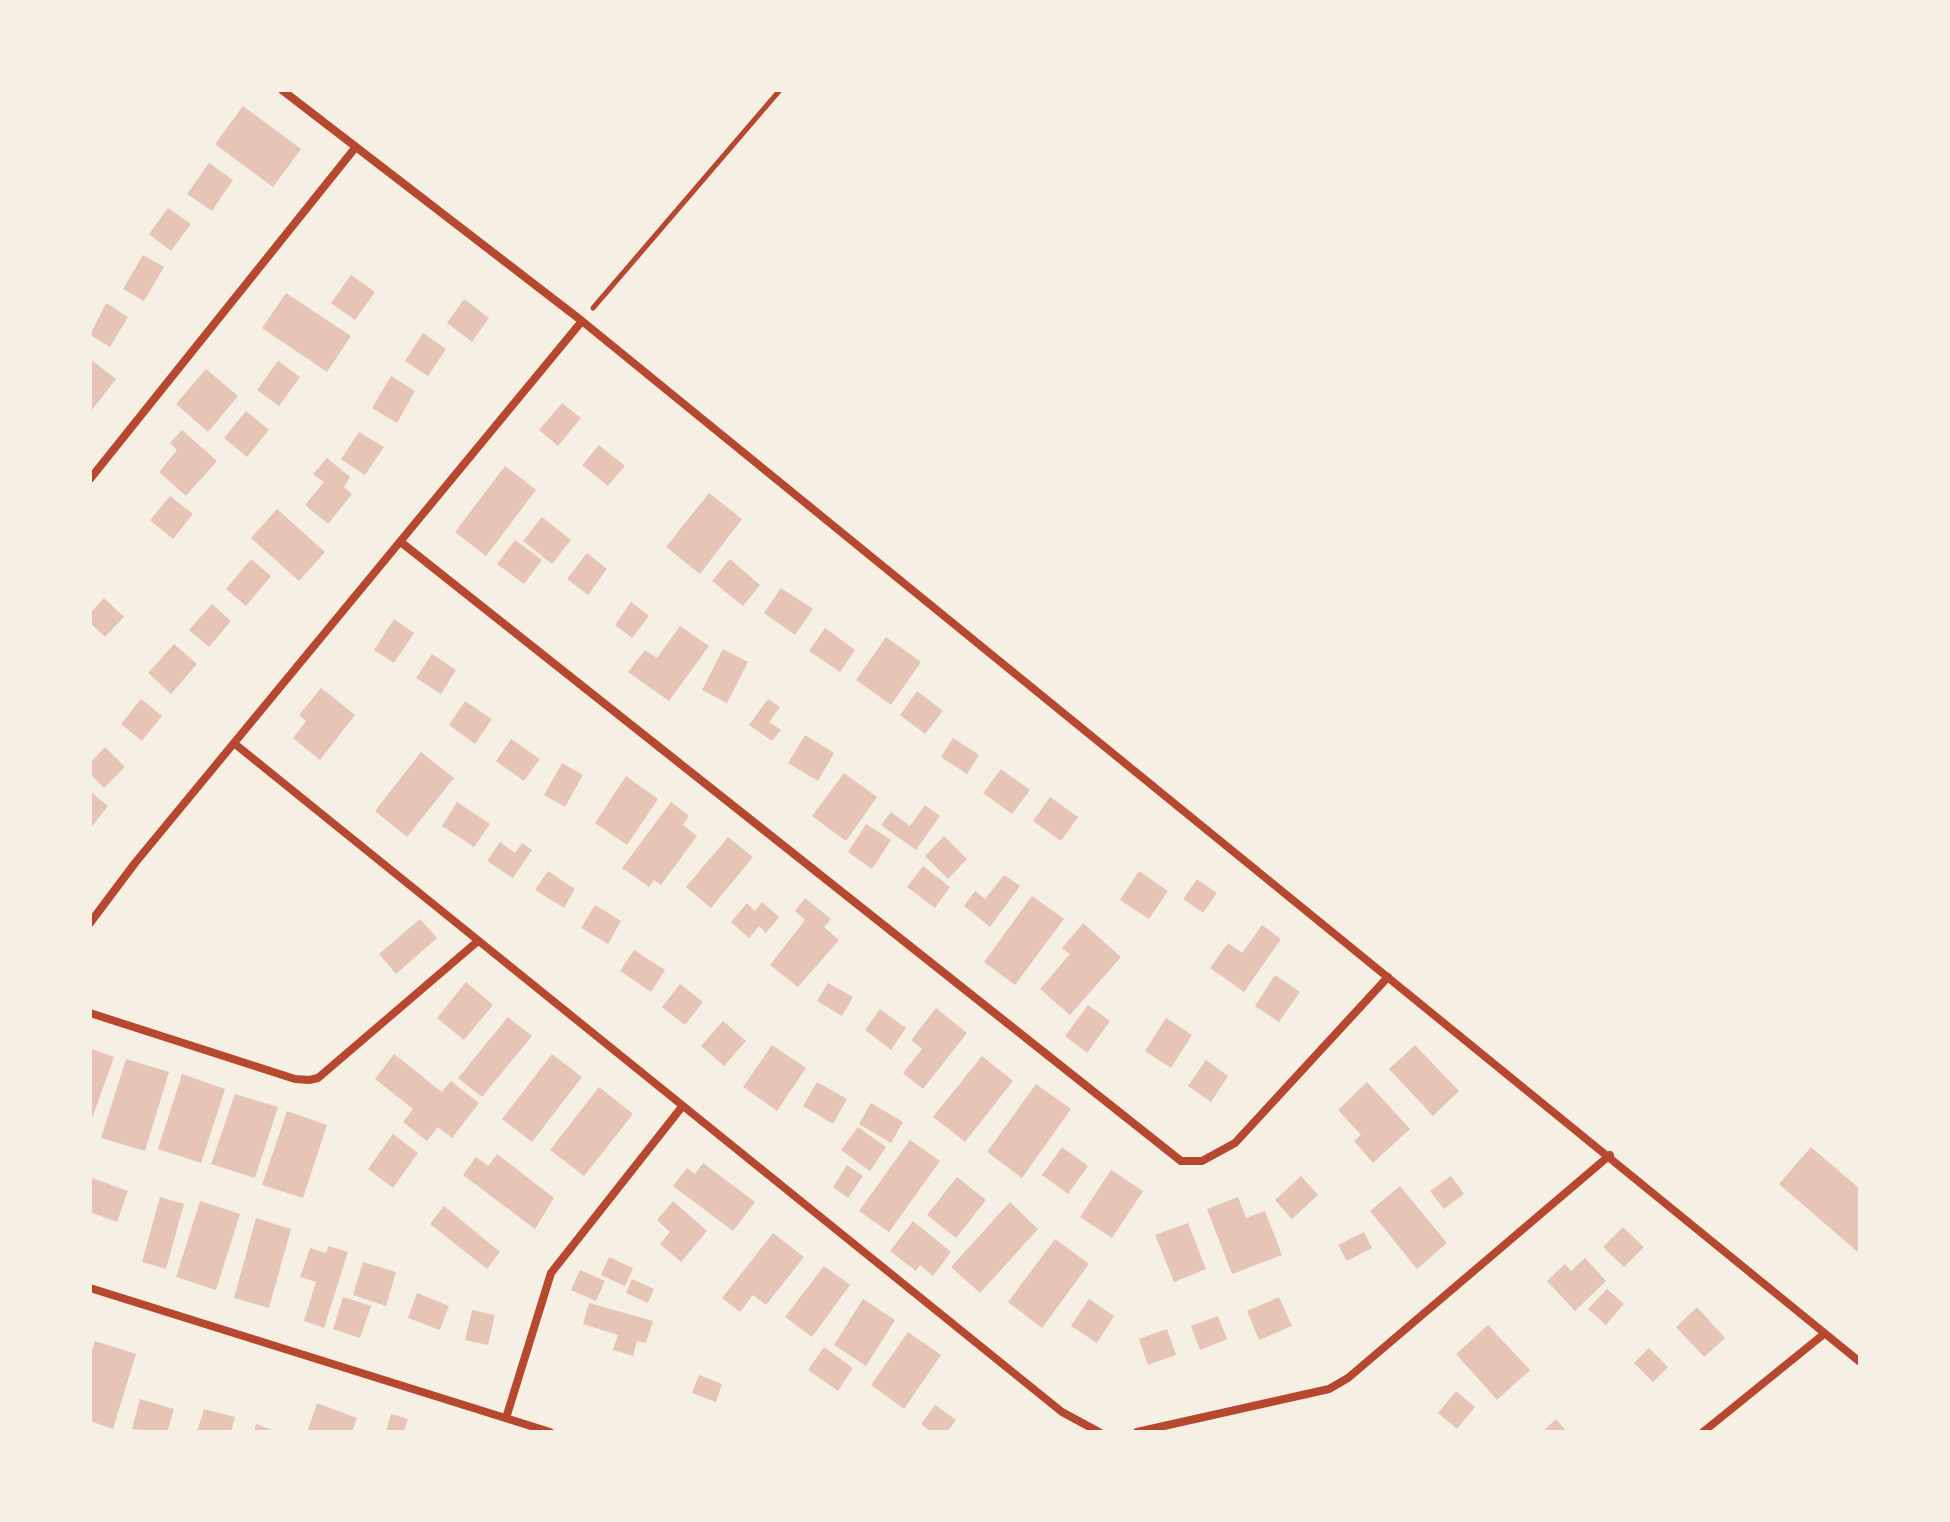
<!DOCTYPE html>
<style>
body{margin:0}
#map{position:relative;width:1950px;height:1522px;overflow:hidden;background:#f6efe4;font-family:"Fira Sans",sans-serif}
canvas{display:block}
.frame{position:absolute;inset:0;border:92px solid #f6efe4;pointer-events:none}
</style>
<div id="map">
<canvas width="1950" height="1522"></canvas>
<div class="frame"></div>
</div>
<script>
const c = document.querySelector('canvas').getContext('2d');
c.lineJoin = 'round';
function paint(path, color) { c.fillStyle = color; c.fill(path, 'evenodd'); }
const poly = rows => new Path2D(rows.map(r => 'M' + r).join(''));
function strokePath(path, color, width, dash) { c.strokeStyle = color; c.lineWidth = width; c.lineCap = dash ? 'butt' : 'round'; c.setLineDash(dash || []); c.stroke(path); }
paint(poly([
 [243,106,301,149,273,187,215,144],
 [209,163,233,180,212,211,187,194],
 [168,208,191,224,171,251,149,234],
 [143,255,164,267,144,301,123,289],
 [351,275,375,292,355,320,331,303],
 [286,293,351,336,327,372,262,328],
 [464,299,489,318,472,342,447,323],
 [106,303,128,317,110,347,90,335],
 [423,333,446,349,428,376,405,361],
 [90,359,116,379,92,410,90,408],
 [278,361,300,377,279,406,257,390],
 [206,369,238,396,208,432,176,404],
 [391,376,415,391,397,423,372,408],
 [562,403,581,418,558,446,539,430],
 [246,411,269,430,247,457,224,438],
 [182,430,217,461,186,496,159,472,177,450,170,443],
 [359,432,384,447,365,475,341,459],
 [599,445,625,466,608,486,582,465],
 [327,458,350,477,344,487,352,494,328,524,305,505,324,482,313,474],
 [505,466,536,490,486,556,455,532],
 [709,493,742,519,700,574,666,547],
 [170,496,193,514,173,539,150,520],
 [277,509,325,552,299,581,251,538],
 [542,517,571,540,552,564,523,541],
 [515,540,542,560,524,584,497,564],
 [587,553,607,569,588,595,567,579],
 [251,559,271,576,246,606,226,589],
 [730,559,760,585,743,606,712,581],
 [781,588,813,609,795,635,764,613],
 [104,598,124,617,105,637,90,623,90,613],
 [631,602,649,616,632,638,615,625],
 [212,604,231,621,209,647,189,630],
 [394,619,414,633,394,663,374,650],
 [680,626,709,646,669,701,628,672,645,650,657,658],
 [825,628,855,650,840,672,809,651],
 [886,637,921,662,891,705,856,680],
 [174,644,197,664,171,694,148,673],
 [723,649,748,662,727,703,702,690],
 [432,654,456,670,441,694,416,678],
 [321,688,355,715,320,760,293,738,306,721,299,715],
 [917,691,943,711,925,734,900,715],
 [141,699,162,716,142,741,121,724],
 [768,699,780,707,769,722,781,730,772,741,749,725],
 [465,701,492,719,475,744,449,725],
 [805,735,834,753,818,781,788,763],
 [953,738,979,755,967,774,941,757],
 [511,739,540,759,524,781,496,761],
 [105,747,125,767,104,788,90,774,90,763],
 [421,752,454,778,407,837,375,811],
 [562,763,583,775,565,807,544,795],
 [1001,769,1030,790,1012,814,983,793],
 [844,773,877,797,846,841,812,816],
 [626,776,658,799,627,845,595,823],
 [90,791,108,806,90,829],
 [1050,797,1078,817,1061,841,1033,821],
 [457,802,490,824,474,847,442,826],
 [671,802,689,816,683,825,697,836,661,885,654,880,649,887,622,868],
 [925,805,940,816,916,850,881,825,891,812,910,826],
 [866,824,891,840,872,869,848,852],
 [944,836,967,859,948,879,925,856],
 [728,837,753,857,711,908,686,887],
 [500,842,515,853,522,843,532,850,513,878,487,861],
 [923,866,950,887,935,908,907,887],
 [548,871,575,889,564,908,535,890],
 [1139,871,1168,891,1149,919,1120,900],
 [1004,875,1020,886,990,927,964,906,975,891,985,899],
 [1197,879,1217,893,1203,913,1183,899],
 [1032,896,1064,919,1015,985,984,962],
 [805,898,831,919,824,927,839,940,798,987,770,965,805,920,795,911],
 [762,902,779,917,766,933,759,926,749,938,731,922,747,903,755,911],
 [595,905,621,921,608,944,581,928],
 [420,919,437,938,396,974,379,954],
 [1083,923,1121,957,1070,1015,1040,989,1070,954,1062,948],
 [1262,925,1281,939,1244,992,1210,968,1228,943,1242,953],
 [634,950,665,970,651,992,620,971],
 [1275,975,1300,992,1279,1022,1255,1006],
 [466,982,493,1005,464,1040,437,1018],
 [828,983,853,997,842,1016,817,1001],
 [680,984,703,1002,685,1025,662,1007],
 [1088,1005,1110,1021,1087,1053,1065,1036],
 [936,1008,967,1033,923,1089,903,1073,922,1049,911,1040],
 [880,1009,906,1028,891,1050,865,1030],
 [508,1017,532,1036,482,1097,458,1078],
 [1166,1018,1192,1035,1171,1068,1145,1051],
 [723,1021,746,1041,724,1066,701,1046],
 [772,1045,806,1068,777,1111,743,1087],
 [1415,1045,1459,1091,1433,1116,1389,1069],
 [92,1049,114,1057,90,1124,90,1054],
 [394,1054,442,1092,451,1081,479,1103,452,1138,438,1127,427,1141,403,1122,413,1109,375,1079],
 [552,1054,582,1077,532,1142,502,1119],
 [982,1056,1013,1081,965,1142,933,1117],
 [126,1059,169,1072,145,1151,101,1138],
 [1206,1060,1228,1076,1211,1102,1188,1086],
 [182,1074,225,1089,201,1163,158,1149],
 [817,1082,847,1099,833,1124,803,1106],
 [1367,1082,1410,1129,1373,1163,1354,1141,1361,1135,1338,1110],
 [1036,1084,1071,1109,1022,1178,987,1152],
 [599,1087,633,1114,584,1176,550,1150],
 [235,1094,278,1107,255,1178,211,1164],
 [871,1103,903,1122,891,1143,859,1124],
 [287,1111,327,1125,303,1198,262,1185],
 [858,1127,886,1147,870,1171,841,1150],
 [393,1134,418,1153,393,1188,368,1169],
 [910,1140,940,1161,889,1232,859,1211],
 [1062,1147,1088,1166,1068,1194,1042,1175],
 [1811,1147,1860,1189,1860,1254,1779,1184],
 [497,1154,554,1198,535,1229,463,1175,476,1157,488,1166],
 [703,1163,755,1202,733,1231,673,1186,687,1168,695,1174],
 [847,1165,863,1176,848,1198,833,1187],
 [1111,1170,1143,1191,1112,1238,1080,1217],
 [1301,1176,1318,1195,1292,1219,1275,1200],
 [1451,1176,1464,1194,1444,1209,1430,1191],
 [957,1177,986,1200,956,1238,927,1215],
 [92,1178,128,1191,117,1222,90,1212],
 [1400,1186,1447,1243,1417,1269,1370,1211],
 [160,1197,184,1204,166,1269,142,1262],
 [1238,1197,1246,1218,1265,1211,1282,1255,1232,1274,1207,1209],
 [200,1201,240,1214,216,1290,176,1277],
 [673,1201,707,1231,681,1262,660,1244,670,1232,657,1220],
 [1010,1202,1038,1229,980,1293,951,1267],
 [444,1206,500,1252,487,1269,430,1224],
 [256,1218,291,1229,269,1308,234,1298],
 [913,1221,951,1252,933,1276,920,1265,916,1271,890,1251],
 [1188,1223,1206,1269,1174,1282,1155,1235],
 [1623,1227,1644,1247,1624,1267,1603,1247],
 [1364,1232,1372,1248,1347,1261,1338,1245],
 [773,1233,804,1257,766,1305,753,1295,740,1312,722,1298],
 [1055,1239,1089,1264,1042,1328,1008,1302],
 [328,1246,348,1252,324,1328,304,1321,316,1282,300,1277,310,1248,326,1253],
 [609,1257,633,1268,625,1286,601,1275],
 [1585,1258,1606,1281,1575,1311,1547,1281,1565,1264,1571,1271],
 [363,1262,396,1272,386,1306,353,1295],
 [824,1266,850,1285,812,1337,785,1317],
 [580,1270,605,1281,596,1301,571,1290],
 [632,1279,654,1289,648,1303,626,1293],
 [1607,1289,1624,1304,1606,1325,1588,1309],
 [417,1293,449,1306,440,1330,408,1318],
 [343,1297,371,1306,360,1338,333,1329],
 [1279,1297,1292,1326,1259,1340,1247,1311],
 [863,1299,895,1320,866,1366,834,1345],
 [1089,1299,1114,1316,1097,1343,1071,1326],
 [589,1303,653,1321,646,1343,637,1341,633,1356,613,1350,618,1335,583,1324],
 [1697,1307,1725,1338,1704,1357,1676,1327],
 [472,1310,495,1315,488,1345,465,1340],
 [1218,1316,1227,1339,1200,1350,1191,1326],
 [1488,1325,1530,1370,1497,1400,1456,1354],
 [1167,1329,1176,1355,1148,1365,1139,1339],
 [908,1332,941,1355,904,1409,871,1385],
 [95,1341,136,1354,113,1429,90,1421,90,1357],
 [824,1347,853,1368,838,1391,808,1370],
 [1649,1348,1668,1367,1653,1382,1634,1363],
 [699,1375,722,1384,716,1402,692,1393],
 [1456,1391,1475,1407,1457,1429,1438,1413],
 [140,1399,174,1409,167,1432,132,1429],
 [317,1403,357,1418,352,1432,307,1432],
 [935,1405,956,1420,947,1432,931,1432,921,1424],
 [204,1409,235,1417,231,1432,197,1432],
 [391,1414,408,1419,404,1432,386,1432],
 [1556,1419,1567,1432,1542,1432],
 [256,1424,277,1432,254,1432]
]), '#e6c5b7');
strokePath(poly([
 [593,308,780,90]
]), '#b5482f', 5);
strokePath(poly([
 [282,90,582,321,1860,1362],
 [90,479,355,148],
 [402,543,1181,1161,1202,1161,1235,1143,1388,977],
 [235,744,1062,1412,1099,1432],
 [90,923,135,863,582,321],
 [90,1013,295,1079,309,1080,318,1078,478,941],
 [90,1288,550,1432],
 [506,1418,551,1273,681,1108],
 [1137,1432,1329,1389,1348,1378,1610,1155],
 [1703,1432,1824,1334]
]), '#b5482f', 8);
</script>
